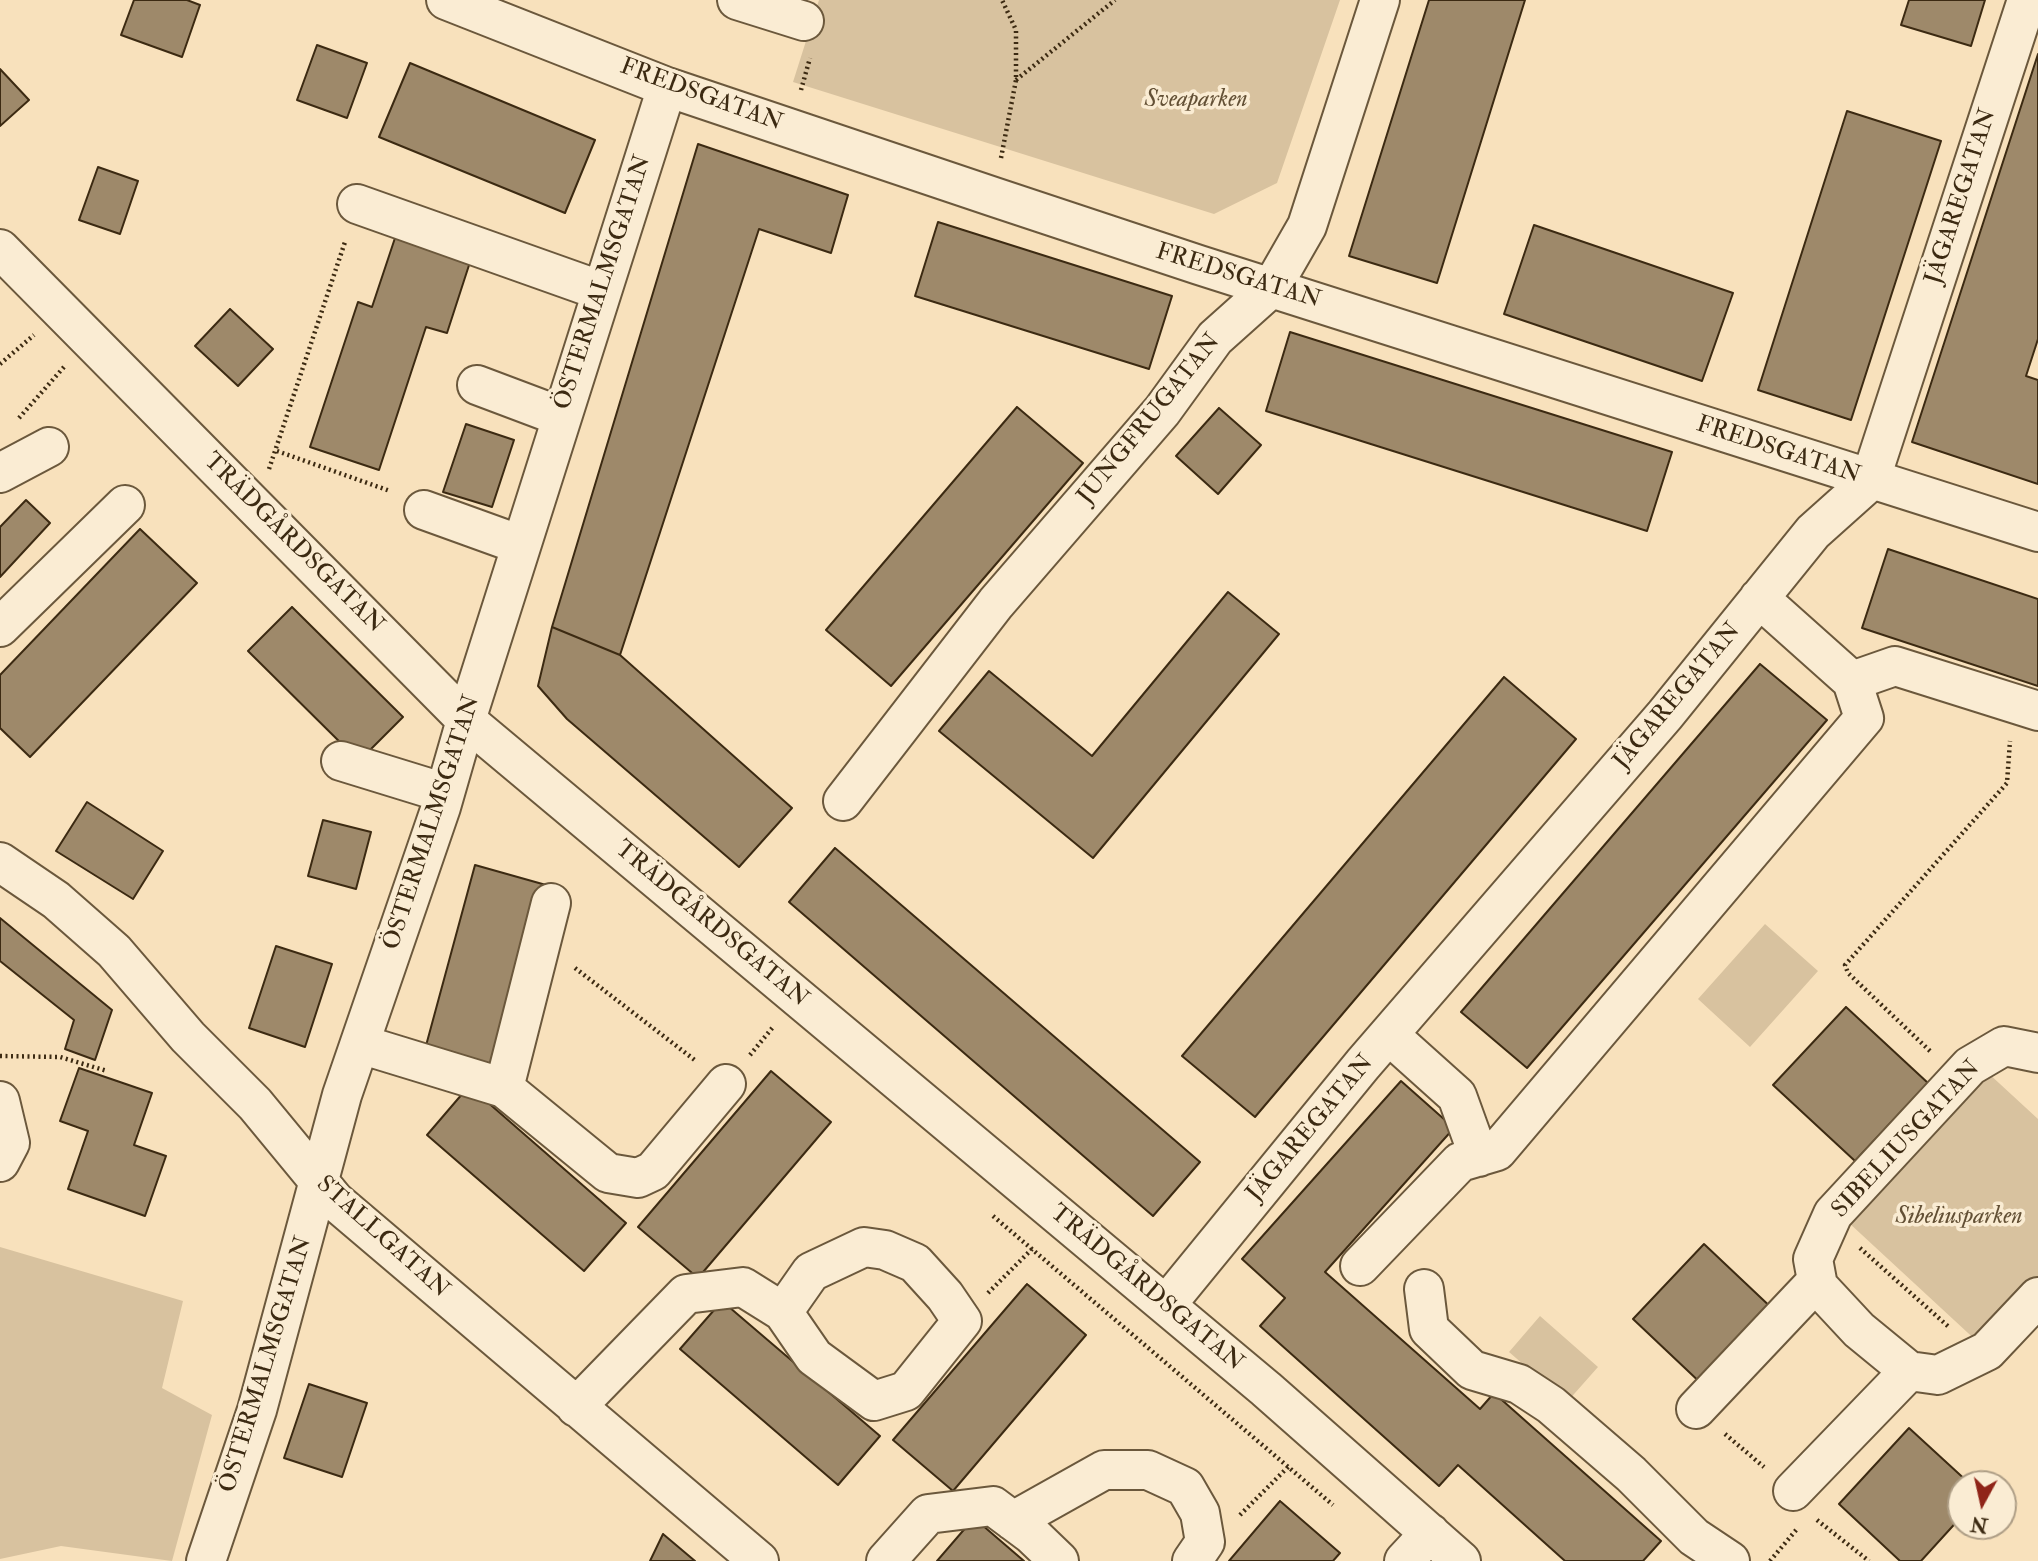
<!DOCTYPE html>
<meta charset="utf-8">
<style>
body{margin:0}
#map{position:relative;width:2038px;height:1561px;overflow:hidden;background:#f8e1bc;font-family:"IM FELL Double Pica",serif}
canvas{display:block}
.north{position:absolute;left:1947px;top:1470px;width:70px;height:70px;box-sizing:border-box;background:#faecd3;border:2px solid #ae9e86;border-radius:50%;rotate:188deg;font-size:19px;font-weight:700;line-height:28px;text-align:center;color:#3c2a12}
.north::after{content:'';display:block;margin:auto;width:24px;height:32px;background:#8f2418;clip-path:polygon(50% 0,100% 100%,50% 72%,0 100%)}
</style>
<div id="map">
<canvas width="2038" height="1561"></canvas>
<div class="north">N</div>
</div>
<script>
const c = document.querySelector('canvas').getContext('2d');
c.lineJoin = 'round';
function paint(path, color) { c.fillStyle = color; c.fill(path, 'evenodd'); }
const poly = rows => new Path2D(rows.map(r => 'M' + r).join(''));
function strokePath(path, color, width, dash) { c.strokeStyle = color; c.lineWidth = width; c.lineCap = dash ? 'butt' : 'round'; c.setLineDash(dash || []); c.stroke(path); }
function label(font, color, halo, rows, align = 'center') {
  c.font = font + ' "IM FELL Double Pica",serif'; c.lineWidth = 7; c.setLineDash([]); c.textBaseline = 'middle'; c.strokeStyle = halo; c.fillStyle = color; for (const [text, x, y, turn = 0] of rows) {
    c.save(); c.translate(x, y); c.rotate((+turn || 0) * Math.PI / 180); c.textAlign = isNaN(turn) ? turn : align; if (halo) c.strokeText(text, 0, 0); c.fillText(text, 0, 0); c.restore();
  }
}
paint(poly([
 [819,0,1340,0,1277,183,1214,214,793,82],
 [1765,924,1818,971,1750,1047,1698,999],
 [1987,1072,2038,1119,2038,1284,1981,1345,1848,1222],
 [0,1247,183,1301,162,1388,212,1415,172,1561,61,1546,0,1559],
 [1540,1316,1598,1367,1567,1402,1509,1352]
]), '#d8c29f');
const building = poly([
 [134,0,187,0,200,5,182,57,121,35,134,0],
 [1429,0,1525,0,1437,283,1349,256,1429,0],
 [1909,0,1985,0,1971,46,1901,25,1909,0],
 [317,45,367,63,347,118,297,100,317,45],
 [2038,54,2038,339,2026,376,2038,380,2038,484,1912,442,2038,54],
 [410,63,595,140,565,213,379,137,410,63],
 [0,69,29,100,0,126,0,69],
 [1847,111,1941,141,1851,420,1758,390,1847,111],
 [698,144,848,195,831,253,759,229,620,655,552,627,698,144],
 [98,167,138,181,120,234,79,220,98,167],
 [938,222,1172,296,1149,369,915,296,938,222],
 [1534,225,1733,293,1702,381,1504,314,1534,225],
 [396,235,471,259,447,333,426,327,379,470,310,447,358,302,372,307,396,235],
 [230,309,273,349,238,386,195,346,230,309],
 [1290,332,1672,452,1647,531,1266,411,1290,332],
 [1017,407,1083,463,891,686,826,630,1017,407],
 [1219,408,1261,445,1218,494,1176,456,1219,408],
 [466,424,514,440,492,507,443,492,466,424],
 [26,500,50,523,0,577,0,527,26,500],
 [140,529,197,583,30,757,0,728,0,675,140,529],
 [1888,549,2038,599,2038,686,1862,628,1888,549],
 [1228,592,1279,634,1093,858,939,731,989,671,1092,756,1228,592],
 [292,607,403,717,359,761,248,651,292,607],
 [552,627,620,655,792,808,739,867,567,719,538,686,552,627],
 [1760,664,1827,720,1527,1068,1461,1012,1760,664],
 [1504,677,1576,739,1255,1117,1182,1056,1504,677],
 [87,802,163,851,133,899,56,851,87,802],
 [323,820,371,832,356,889,308,876,323,820],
 [835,848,1200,1162,1153,1216,789,902,835,848],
 [475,865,546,885,496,1072,424,1053,475,865],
 [0,918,112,1010,95,1060,65,1049,74,1020,0,961,0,918],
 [276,946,332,964,305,1047,249,1028,276,946],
 [1846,1007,1928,1083,1855,1161,1773,1085,1846,1007],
 [79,1068,152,1093,134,1145,166,1156,145,1216,68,1189,88,1131,60,1121,79,1068],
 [771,1071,831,1122,698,1278,638,1227,771,1071],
 [1401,1081,1454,1128,1325,1272,1480,1409,1494,1393,1661,1541,1643,1561,1565,1561,1458,1465,1439,1486,1260,1326,1285,1298,1242,1259,1401,1081],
 [469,1086,626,1223,584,1271,427,1135,469,1086],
 [1704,1244,1777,1313,1706,1388,1633,1319,1704,1244],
 [1027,1284,1086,1335,953,1491,893,1440,1027,1284],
 [722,1301,880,1436,838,1485,680,1349,722,1301],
 [309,1384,367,1403,342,1477,284,1458,309,1384],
 [1909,1428,1970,1484,1961,1484,1961,1517,1921,1561,1900,1561,1839,1504,1909,1428],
 [1280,1501,1340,1553,1333,1561,1229,1561,1280,1501],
 [974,1518,1024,1561,937,1561,974,1518],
 [663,1534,695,1561,650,1561,663,1534]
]);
paint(building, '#9e896a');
strokePath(building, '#3c2a12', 2);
const minor = poly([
 [446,0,667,87,994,197,1199,265,2038,532],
 [737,0,804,21],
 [357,204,602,291],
 [0,249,466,720,1266,1389,1461,1561],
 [477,385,562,417],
 [0,473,49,447],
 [424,510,521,545],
 [0,627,125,505],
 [1852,681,1895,666,2038,711],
 [341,761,445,793],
 [843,801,996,603,1162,411,1215,338,1272,287,1307,226,1380,0],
 [0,862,56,900,114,951,188,1037,255,1104,335,1201,759,1561],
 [1389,1035,1457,1096,1479,1157],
 [360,1044,504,1088,608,1173,638,1178,653,1171,726,1084],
 [2038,1053,2004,1046,1970,1066,1833,1214,1813,1259,1818,1286,1859,1330,1909,1371,1938,1375,1987,1351,2038,1297],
 [504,1088,551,903],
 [0,1101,10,1143,0,1162],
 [1360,1266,1460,1162,1497,1151,1864,718,1852,681,1759,598],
 [1424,1289,1429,1329,1472,1370,1519,1384,1551,1405,1631,1474,1694,1537,1730,1561],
 [1166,1305,1363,1064,1665,715,1813,532,1870,481,2027,0],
 [576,1407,686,1294,743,1287,783,1312,814,1357,874,1401,906,1391,962,1321,945,1296,915,1263,885,1250,864,1247,811,1272,783,1312],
 [1696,1409,1817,1281],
 [1793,1491,1909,1371],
 [1013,1521,1104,1470,1148,1470,1185,1487,1200,1513,1205,1542,1192,1561],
 [206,1561,257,1410,342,1095,441,807,466,720,667,87],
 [886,1561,928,1514,993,1506,1032,1535,1059,1561],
 [1404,1561,1430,1533]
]);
strokePath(minor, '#6b583c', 42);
strokePath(poly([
 [1016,80,1115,0],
 [801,90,810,58],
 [1001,158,1016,80,1016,30,1002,0],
 [0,364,34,335],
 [19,418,64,367],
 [277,451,390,491],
 [269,469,345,242],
 [575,968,696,1061],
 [1930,1051,1848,973,1845,965,2007,783,2010,741],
 [750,1055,773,1027],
 [0,1056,60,1057,107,1071],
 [993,1216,1333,1505],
 [1860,1248,1950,1328],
 [988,1293,1032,1249],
 [1725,1434,1764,1467],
 [1240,1515,1289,1466],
 [1817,1520,1869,1561],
 [1770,1561,1797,1529]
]), '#3c2a12', 4.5, [2, 3.5]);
strokePath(minor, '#faecd3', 38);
label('24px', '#3c2a12', '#faecd3', [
 ["FREDSGATAN",701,96,20],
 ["JÄGAREGATAN",1962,197,-72],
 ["FREDSGATAN",1238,277,17],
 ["ÖSTERMALMSGATAN",604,283,-72],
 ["JUNGFRUGATAN",1150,420,-51],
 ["FREDSGATAN",1778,451,18],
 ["TRÄDGÅRDSGATAN",293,544,45],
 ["JÄGAREGATAN",1678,697,-50],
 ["ÖSTERMALMSGATAN",433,823,-72],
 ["TRÄDGÅRDSGATAN",711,925,40],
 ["JÄGAREGATAN",1311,1129,-50],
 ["SIBELIUSGATAN",1907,1140,-47],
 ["STALLGATAN",382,1238,42],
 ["TRÄDGÅRDSGATAN",1146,1289,40],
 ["ÖSTERMALMSGATAN",267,1365,-73]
]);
label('italic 24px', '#635035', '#faecd3', [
 ["Sveaparken",1196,101],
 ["Sibeliusparken",1959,1218]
]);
</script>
